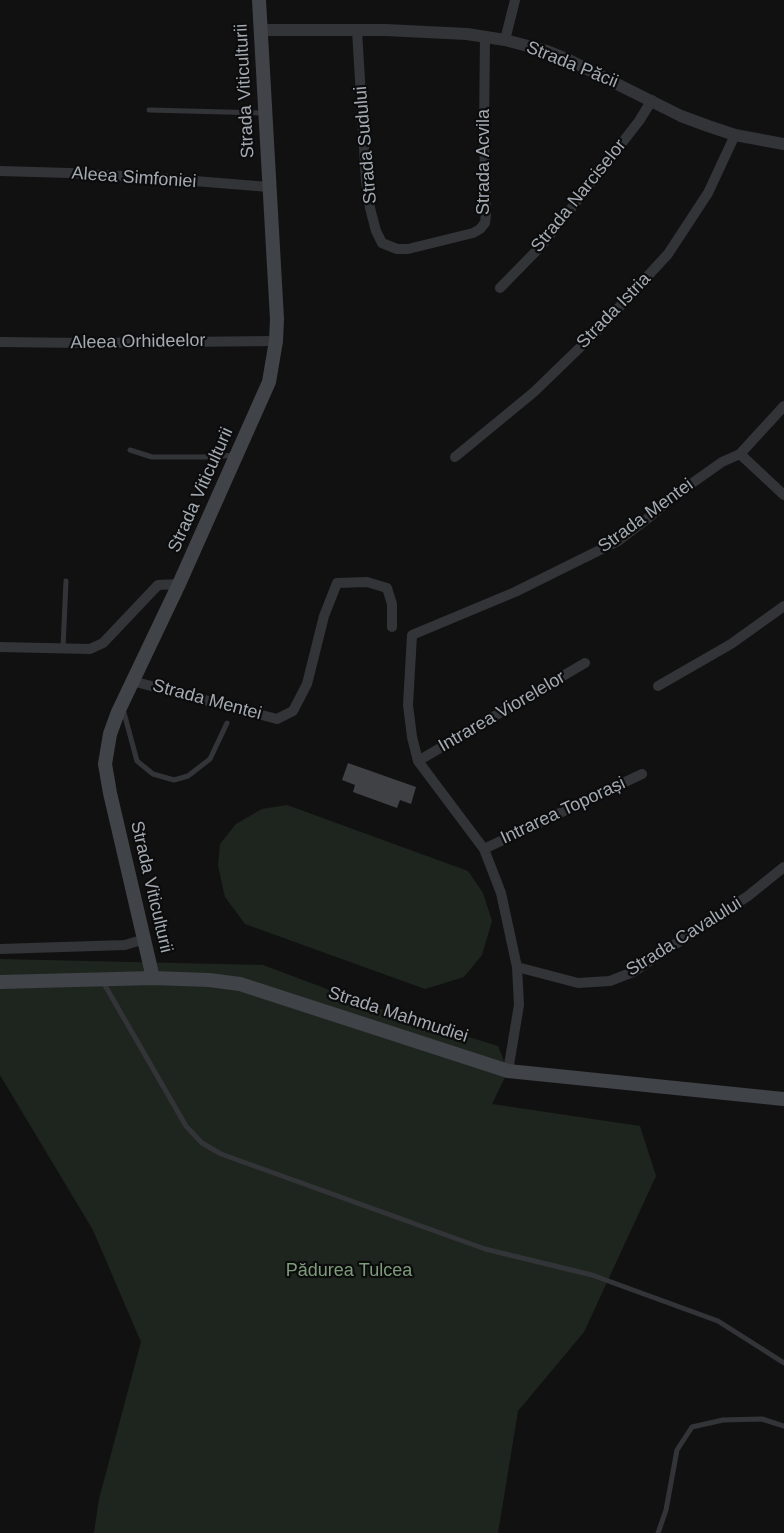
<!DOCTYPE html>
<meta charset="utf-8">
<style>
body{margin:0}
canvas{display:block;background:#111112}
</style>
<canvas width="784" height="1533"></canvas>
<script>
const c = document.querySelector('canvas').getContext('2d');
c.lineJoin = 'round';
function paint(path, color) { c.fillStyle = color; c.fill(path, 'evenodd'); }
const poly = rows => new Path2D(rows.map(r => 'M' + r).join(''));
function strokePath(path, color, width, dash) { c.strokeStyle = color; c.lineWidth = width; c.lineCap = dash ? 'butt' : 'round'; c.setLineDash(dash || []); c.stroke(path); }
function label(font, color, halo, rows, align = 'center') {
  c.font = font + ' Helvetica,sans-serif'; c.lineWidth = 4.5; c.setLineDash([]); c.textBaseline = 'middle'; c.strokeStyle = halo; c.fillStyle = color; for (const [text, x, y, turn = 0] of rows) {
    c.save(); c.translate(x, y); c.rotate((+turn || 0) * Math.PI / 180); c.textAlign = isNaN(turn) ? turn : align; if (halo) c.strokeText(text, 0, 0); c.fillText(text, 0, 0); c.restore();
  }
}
paint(poly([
 [287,805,468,871,483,893,492,921,482,955,464,977,425,989,245,924,225,897,218,866,220,844,236,824,262,809],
 [0,959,263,965,399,1016,498,1046,508,1071,492,1104,640,1126,656,1176,584,1332,518,1411,498,1533,94,1533,99,1499,141,1342,93,1230,0,1075]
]), '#1d251e');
paint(poly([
 [348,763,416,787,411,804,400,800,397,808,353,792,355,785,342,780]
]), '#404145');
strokePath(poly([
 [149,110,263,113],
 [130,450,152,457,212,457,234,455],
 [63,648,66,581],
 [123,709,137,761,153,774,174,780,188,776,210,759,227,723],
 [103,982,186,1126,202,1143,221,1154,485,1249,592,1275,718,1321,784,1363],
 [658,1533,666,1510,677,1450,692,1427,723,1420,762,1419,784,1426]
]), '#323437', 5);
strokePath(poly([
 [357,30,366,181,370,208,376,231,382,243,397,249,408,249,473,233,480,229,485,223,486,214,484,132,485,36],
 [505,40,515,0],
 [0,171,69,173,157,178,269,187],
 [500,288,542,245,577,201,639,121,652,100],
 [0,342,84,343,276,341],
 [740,454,784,495],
 [455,457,534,392,599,329,668,254,708,193,735,135],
 [0,647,90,649,103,643,158,585,179,584],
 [132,681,277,719,293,711,307,684,324,616,337,583,367,582,387,588,392,604,392,627],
 [658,686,731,644,784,606],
 [418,761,585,663],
 [484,849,642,774],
 [0,949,125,945,145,939],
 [517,967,578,983,610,981,633,972,748,896,784,867],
 [508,1071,519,1005,517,967,501,893,484,849,418,761,412,737,408,705,412,635,515,592,618,541,652,515,674,496,722,462,740,454,784,406]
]), '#323437', 10);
strokePath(poly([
 [260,30,385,30,467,34,505,40,547,51,567,59,681,116,708,126,735,135,784,144]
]), '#323437', 12);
strokePath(poly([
 [153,978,110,793,105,764,110,734,118,712,179,584,269,382,276,341,277,319,259,0],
 [0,982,153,978,209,980,240,984,508,1071,784,1099]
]), '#404347', 14);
label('18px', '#a3aab2', '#0c0c0d', [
 ["Strada Păcii",572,65,22],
 ["Strada Viticulturii",245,91,-93],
 ["Strada Sudului",366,145,-95],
 ["Strada Acvila",484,162,-90],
 ["Aleea Simfoniei",134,178,4],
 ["Strada Narciselor",579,196,-51],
 ["Strada Istria",614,311,-46],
 ["Aleea Orhideelor",138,342,-1],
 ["Strada Viticulturii",201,490,-66],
 ["Strada Mentei",646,516,-36],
 ["Strada Mentei",207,700,15],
 ["Intrarea Viorelelor",502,712,-30],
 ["Intrarea Toporași",563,811,-25],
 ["Strada Viticulturii",151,887,77],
 ["Strada Cavalului",684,937,-32],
 ["Strada Mahmudiei",398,1015,18]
]);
label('18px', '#7d9c7b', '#0c0c0d', [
 ["Pădurea Tulcea",349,1271]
]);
</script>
